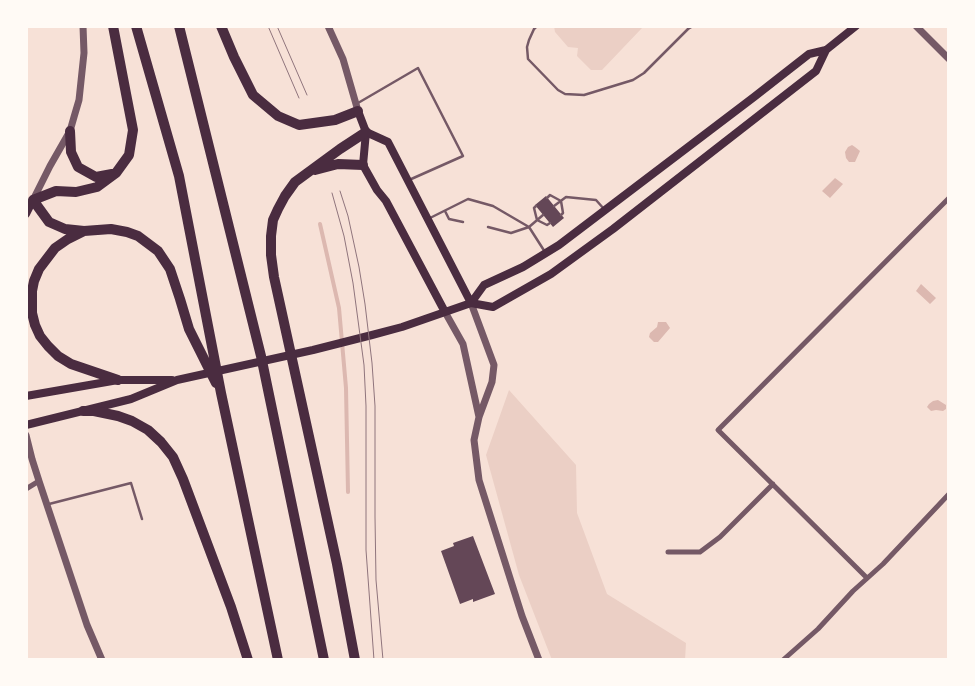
<!DOCTYPE html>
<style>
body{margin:0}
#map{position:relative;width:975px;height:686px;overflow:hidden;background:#f7e1d7;font-family:"Archivo Narrow",sans-serif}
canvas{display:block}
.frame{position:absolute;inset:0;border:28px solid #fffaf5;pointer-events:none}
</style>
<div id="map">
<canvas width="975" height="686"></canvas>
<div class="frame"></div>
</div>
<script>
const c = document.querySelector('canvas').getContext('2d');
c.lineJoin = 'round';
function paint(path, color) { c.fillStyle = color; c.fill(path, 'evenodd'); }
const poly = rows => new Path2D(rows.map(r => 'M' + r).join(''));
function strokePath(path, color, width, dash) { c.strokeStyle = color; c.lineWidth = width; c.lineCap = dash ? 'butt' : 'round'; c.setLineDash(dash || []); c.stroke(path); }
paint(poly([
 [554,26,642,26,642,28,602,70,591,70,577,56,578,48,568,47,555,32],
 [509,390,576,465,577,513,607,594,686,643,685,660,552,660,519,575,486,455]
]), '#ebcfc5');
paint(poly([
 [852,145,855,147,860,151,855,162,849,162,846,158,845,152,848,147],
 [835,178,843,184,830,198,822,191],
 [921,284,936,298,930,304,916,291],
 [658,322,666,322,670,328,658,342,654,342,649,337,650,333,657,327],
 [938,400,946,405,946,409,943,411,936,410,931,411,927,407,929,404,933,401]
]), '#dcb8b0');
strokePath(poly([
 [320,224,339,308,346,388,348,492]
]), '#dcb8b0', 4);
paint(poly([
 [546,196,564,218,553,227,535,205],
 [473,536,495,594,473,602,473,599,460,604,441,551,454,546,453,543]
]), '#644757');
strokePath(poly([
 [537,26,534,29,529,40,527,47,528,59,558,90,565,94,584,95,633,80,644,73,688,29,693,26],
 [358,103,418,68,463,156,409,180],
 [547,198,550,195,561,201,563,213,561,215],
 [536,206,534,208,537,220,547,225,550,223],
 [554,206,566,197,596,200,604,209],
 [445,211,449,219,463,222],
 [430,218,468,199,493,206,529,227,545,252],
 [488,227,511,233,529,227,543,215],
 [49,504,131,483,142,519]
]), '#755966', 2.5);
strokePath(poly([
 [26,489,39,481],
 [668,552,700,552,720,537,773,484],
 [867,578,718,430,949,198],
 [783,660,818,629,853,591,883,564,949,494]
]), '#755966', 5);
strokePath(poly([
 [328,26,343,59,358,111],
 [916,26,949,59],
 [33,200,50,166,70,131,74,117,79,100,84,53,83,26],
 [471,303,494,365,492,382,479,417,474,440,479,480,522,616,539,660],
 [445,312,463,344,479,417],
 [26,435,32,459,39,481,87,625,102,660]
]), '#755966', 7);
strokePath(poly([
 [358,111,366,132,363,165,377,190,386,201,445,312],
 [366,132,388,142,471,303],
 [26,214,33,200],
 [471,303,484,285,523,267,559,245,754,97,809,54,826,50,856,26],
 [26,396,118,380,172,380],
 [26,425,131,399,177,380,313,350,372,335,402,327,471,303,493,307,551,274,613,229,816,71,826,50]
]), '#4a2c40', 8);
strokePath(poly([
 [136,26,179,176,221,393,278,660],
 [179,26,261,356,324,660],
 [221,26,234,57,253,95,278,116,299,125,335,120,358,111],
 [70,131,71,152,78,167,96,177,112,174],
 [315,170,338,164,363,165],
 [84,231,65,229,49,222,33,200,56,191,76,192,97,187,116,173,129,155,133,130,113,26],
 [118,380,71,364,58,356,48,346,40,336,35,325,32,313,32,291,34,281,39,269,55,248,68,239,84,231,111,229,127,232,138,236,158,251,170,269,180,299,189,329,216,383],
 [83,411,94,411,118,416,132,421,148,430,161,442,173,457,183,479,231,607,248,660],
 [355,660,337,564,274,277,271,255,271,236,273,220,278,209,285,196,295,182,340,149,366,132]
]), '#4a2c40', 10);
strokePath(poly([
 [268,26,299,98],
 [277,26,307,95],
 [340,191,348,216,359,267,365,304,372,363,375,406,375,517,376,580,383,660],
 [332,193,344,236,353,283,364,365,366,406,366,550,374,660]
]), '#8f747c', 1);
</script>
